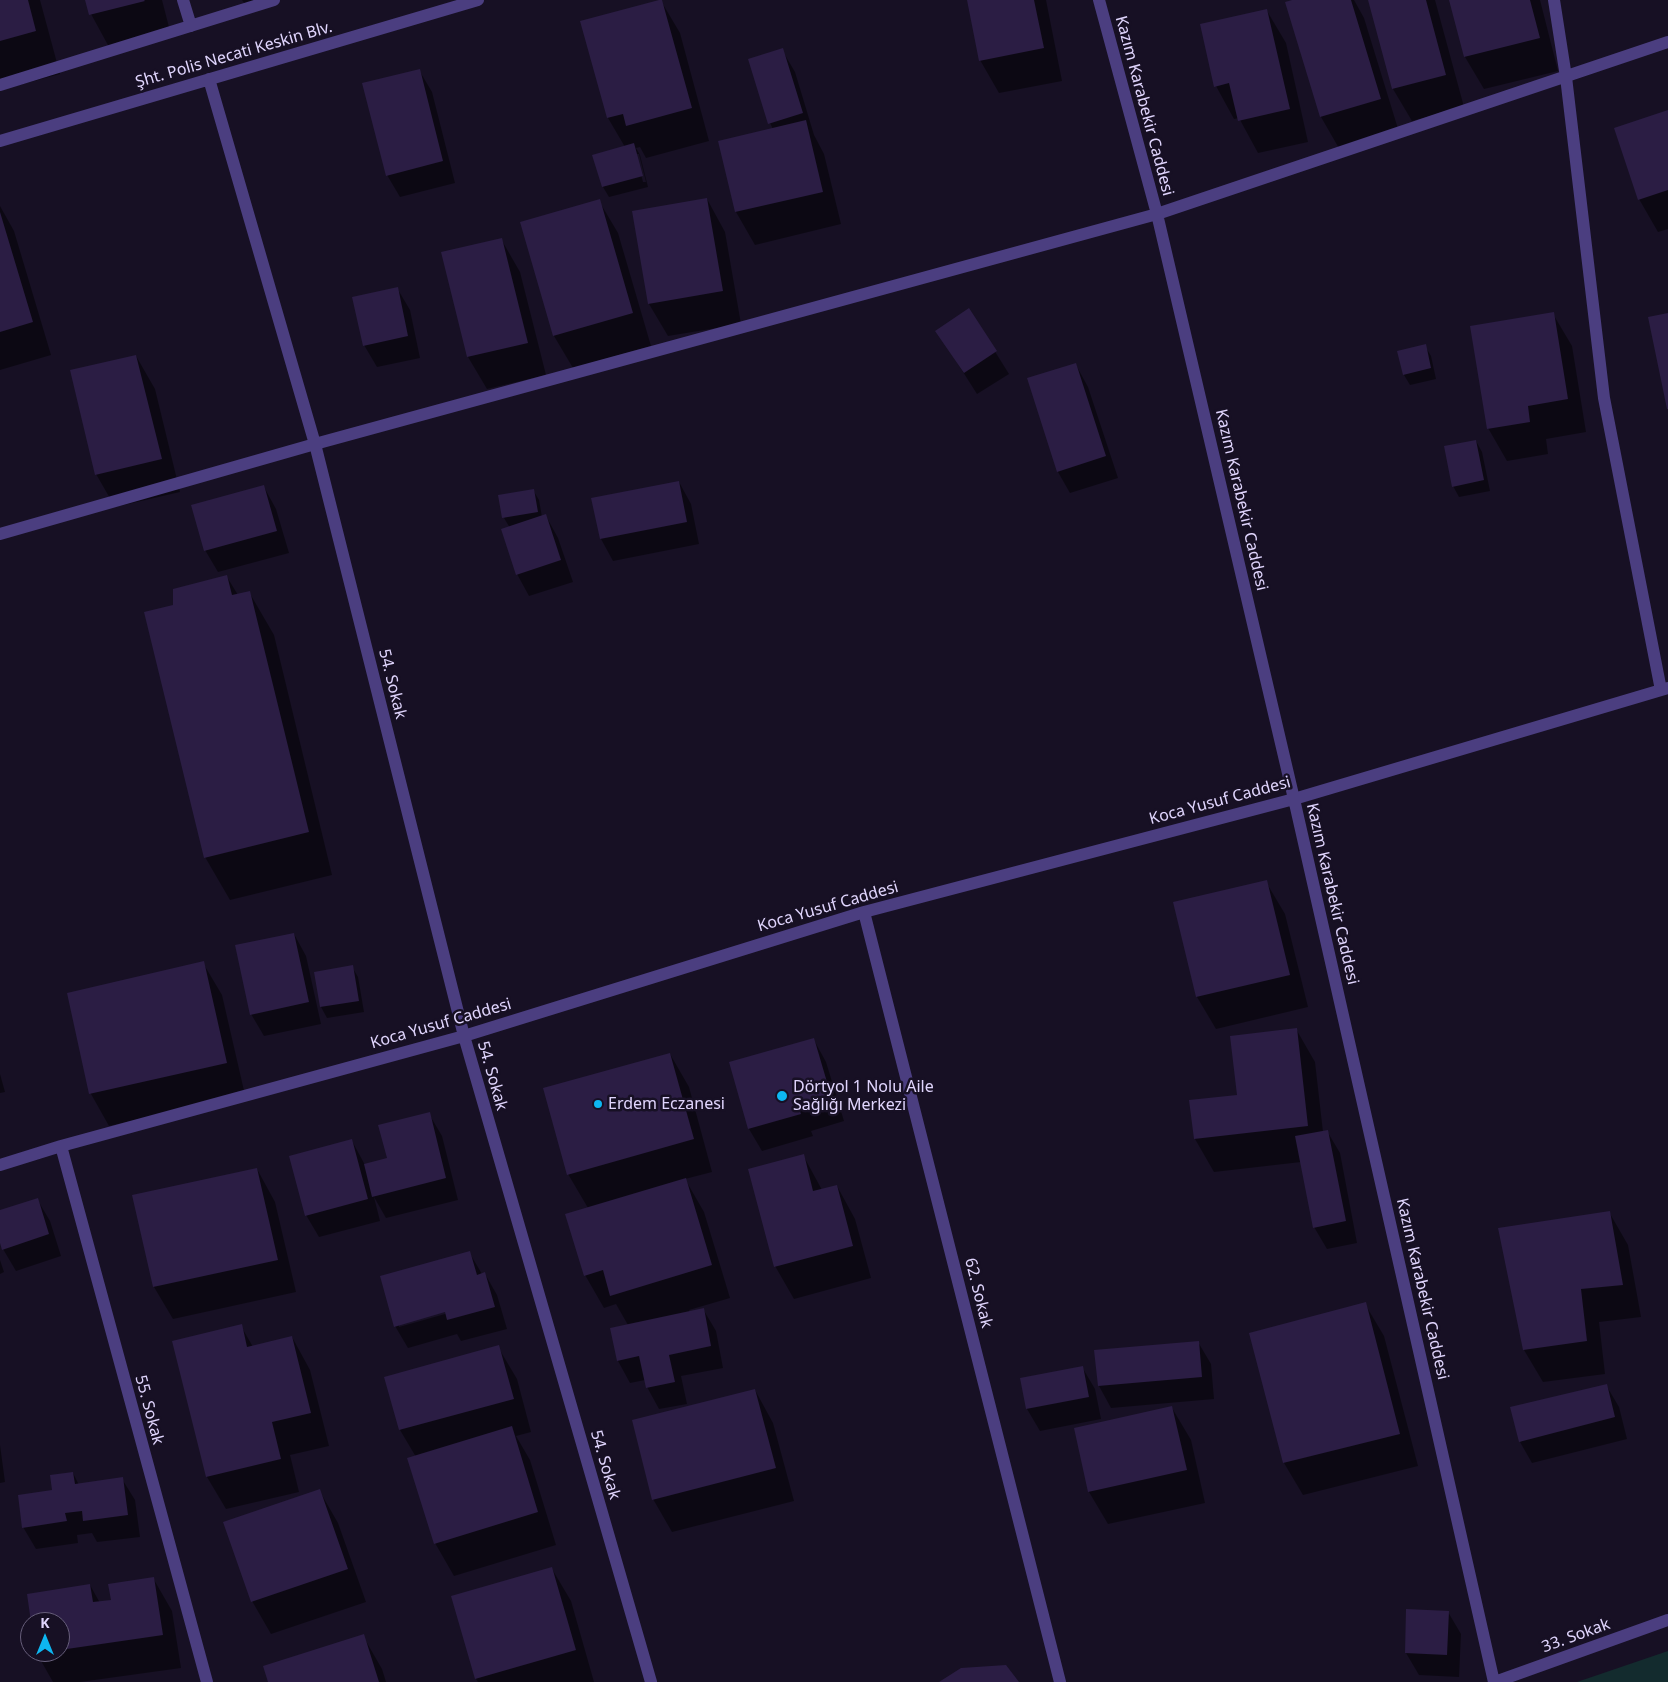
<!DOCTYPE html>
<meta charset="utf-8">
<style>
body{margin:0}
#map{position:relative;width:1668px;height:1682px;overflow:hidden;background:#171024;font-family:"Noto Sans",sans-serif}
canvas{display:block}
.north{position:absolute;left:20px;top:1612px;width:50px;height:50px;box-sizing:border-box;background:#171024;border:1px solid #675f7b;border-radius:50%;rotate:0deg;font-size:14px;font-weight:700;line-height:20px;text-align:center;color:#e0d5fd}
.north::after{content:'';display:block;margin:auto;width:18px;height:22px;background:#0db6f1;clip-path:polygon(50% 0,100% 100%,50% 72%,0 100%)}
</style>
<div id="map">
<canvas width="1668" height="1682"></canvas>
<div class="north">K</div>
</div>
<script>
const c = document.querySelector('canvas').getContext('2d');
c.lineJoin = 'round';
function paint(path, color) { c.fillStyle = color; c.fill(path, 'evenodd'); }
const poly = rows => new Path2D(rows.map(r => 'M' + r).join(''));
function strokePath(path, color, width, dash) { c.strokeStyle = color; c.lineWidth = width; c.lineCap = dash ? 'butt' : 'round'; c.setLineDash(dash || []); c.stroke(path); }
function label(font, color, halo, rows, align = 'center') {
  c.font = font + ' "Noto Sans",sans-serif'; c.lineWidth = 5; c.setLineDash([]); c.textBaseline = 'middle'; c.strokeStyle = halo; c.fillStyle = color; for (const [text, x, y, turn = 0] of rows) {
    c.save(); c.translate(x, y); c.rotate((+turn || 0) * Math.PI / 180); c.textAlign = isNaN(turn) ? turn : align; if (halo) c.strokeText(text, 0, 0); c.fillText(text, 0, 0); c.restore();
  }
}
paint(poly([
 [1668,1651,1668,1682,1577,1682]
]), '#132b2e');
paint(poly([
 [0,0,40,0,60,74,0,90],
 [87,0,162,0,170,31,109,47,91,14],
 [242,0,258,0,245,4],
 [968,0,1046,0,1062,81,999,93,980,60],
 [1296,0,1354,0,1364,18,1399,132,1340,150,1321,117,1286,3],
 [1369,0,1435,0,1464,107,1412,121,1393,89],
 [1450,0,1540,0,1558,71,1484,89,1465,57],
 [661,1,680,33,709,141,646,158,640,147,636,148,640,155,648,187,609,197,603,187,625,147,608,118],
 [636,154,639,154,646,182,643,182],
 [1267,11,1286,43,1308,142,1258,153,1239,118,1234,119,1216,86],
 [782,50,795,72,814,135,824,154,841,224,755,245,736,212,719,142,773,129,770,123],
 [419,70,432,92,455,183,400,197,387,175],
 [1668,112,1668,229,1658,232,1639,199],
 [707,199,725,232,741,324,668,336,649,304,633,212],
 [599,201,618,233,651,346,573,368,554,336,521,223],
 [0,206,14,231,51,355,0,370],
 [501,239,520,272,546,375,487,389,468,357],
 [397,288,410,310,420,358,377,367,364,345],
 [969,310,1009,374,977,394,937,331],
 [1553,314,1572,346,1586,432,1546,439,1548,454,1507,461,1488,428],
 [1425,346,1431,356,1436,379,1410,385,1404,375,1399,352],
 [136,356,155,389,180,492,115,507,96,474],
 [1076,365,1088,387,1118,478,1070,493,1058,472],
 [1476,441,1482,452,1490,491,1459,497,1453,486],
 [679,482,691,504,699,544,613,561,601,539,593,499],
 [264,487,276,509,289,553,218,572,205,550],
 [533,490,539,500,542,517,546,516,558,538,573,582,529,596,517,574,510,528,504,518],
 [227,577,238,595,249,592,274,635,332,875,230,900,205,857,174,606],
 [1266,882,1285,914,1308,1007,1216,1029,1197,997,1175,903],
 [294,934,306,956,321,1024,264,1036,251,1014],
 [203,963,222,995,245,1095,109,1126,91,1094,68,994],
 [352,967,358,977,364,1012,327,1018,321,1007,315,973],
 [1296,1029,1315,1062,1323,1132,1327,1131,1340,1153,1357,1243,1327,1249,1314,1227,1301,1162,1214,1172,1195,1139,1190,1102,1238,1096],
 [814,1040,826,1062,844,1121,811,1131,813,1136,762,1151,749,1129,730,1063],
 [670,1054,689,1087,712,1172,685,1179,704,1212,730,1298,689,1310,690,1312,703,1309,716,1331,723,1368,681,1376,687,1404,659,1409,647,1387,645,1380,630,1383,618,1361,611,1328,628,1325,616,1304,604,1308,585,1275,588,1208,568,1174],
 [0,1074,5,1092,0,1093],
 [429,1114,442,1136,458,1200,386,1218,374,1197,380,1221,319,1237,306,1215,352,1141,365,1165,388,1159],
 [803,1155,822,1190,837,1186,855,1219,871,1278,794,1299,775,1266],
 [257,1169,275,1202,296,1292,173,1319,154,1287,134,1196],
 [37,1199,50,1221,61,1256,16,1271,3,1249,0,1239,0,1211],
 [1609,1212,1628,1245,1641,1317,1599,1322,1605,1374,1543,1382,1524,1350],
 [469,1252,482,1274,485,1274,497,1295,507,1329,461,1341,457,1334,408,1348,395,1326],
 [451,1310,452,1312,399,1327,399,1324],
 [0,1260,4,1272,0,1274],
 [1365,1304,1384,1336,1418,1466,1303,1495,1284,1463,1251,1333],
 [241,1326,253,1347,292,1337,310,1370,329,1446,290,1455,299,1492,226,1509,207,1477],
 [1198,1342,1211,1364,1214,1399,1111,1408,1099,1386],
 [498,1347,517,1379,531,1432,516,1436,530,1460,556,1545,454,1576,435,1543,416,1457,400,1430],
 [1082,1367,1095,1389,1101,1419,1040,1431,1027,1409,1022,1379],
 [1606,1385,1619,1407,1627,1439,1532,1463,1520,1442],
 [755,1390,773,1423,794,1501,672,1532,653,1499],
 [1172,1408,1191,1440,1205,1503,1108,1524,1089,1492,1075,1429],
 [0,1445,5,1482,0,1483],
 [73,1473,79,1485,122,1479,135,1500,140,1537,97,1542,92,1533,77,1535,78,1543,36,1549,23,1527,53,1491],
 [319,1490,338,1523,366,1602,271,1634,252,1601],
 [552,1569,571,1601,594,1682,478,1682,476,1679],
 [153,1578,172,1611,181,1668,80,1682,53,1682,36,1652,60,1652,60,1622,32,1622,90,1585,100,1603,112,1601],
 [1448,1612,1461,1634,1459,1677,1419,1675,1406,1653],
 [363,1636,382,1669,386,1682,270,1682]
]), '#0007');
paint(poly([
 [0,0,28,0,36,31,0,41],
 [85,0,144,0,145,1,89,15],
 [659,0,662,0,692,108,626,126,623,114,607,118,580,21],
 [967,0,1034,0,1044,48,979,61],
 [1292,0,1351,0,1381,99,1320,117,1285,2],
 [1368,0,1426,0,1446,75,1392,89],
 [1449,0,1530,0,1540,38,1464,57],
 [1267,9,1290,109,1238,121,1229,83,1214,87,1200,24],
 [783,48,803,113,768,124,748,59],
 [420,69,443,161,386,176,362,83],
 [1668,110,1668,190,1638,200,1614,128],
 [806,120,823,192,735,212,718,141],
 [634,143,643,176,602,187,592,155],
 [707,198,723,291,648,304,632,211],
 [600,199,633,313,553,336,520,222],
 [0,212,33,322,0,332],
 [502,238,528,343,467,357,441,252],
 [398,287,408,336,363,346,352,297],
 [969,308,997,351,964,373,935,331],
 [1554,312,1568,399,1528,406,1530,422,1487,429,1470,326],
 [1668,313,1668,409,1667,409,1648,317],
 [1426,344,1431,368,1403,375,1397,351],
 [136,355,162,459,95,475,70,370],
 [1076,363,1106,456,1057,472,1027,378],
 [1476,440,1484,480,1452,487,1444,446],
 [679,481,687,522,600,539,591,498],
 [264,485,277,531,204,551,191,505],
 [534,489,538,512,502,518,498,495],
 [546,514,561,560,516,575,501,529],
 [227,575,232,595,250,591,309,832,204,858,144,612,173,605,173,589],
 [1267,880,1290,975,1196,997,1173,902],
 [294,933,309,1002,250,1015,235,945],
 [204,961,227,1063,89,1094,67,993],
 [353,965,359,1001,320,1007,314,972],
 [1297,1028,1308,1126,1194,1139,1189,1100,1237,1095,1230,1036],
 [814,1038,832,1099,799,1109,801,1114,748,1129,729,1062],
 [670,1053,694,1139,567,1175,543,1088],
 [430,1112,446,1178,372,1197,364,1164,387,1158,378,1125],
 [1328,1130,1346,1221,1313,1228,1295,1136],
 [352,1139,368,1199,305,1216,289,1156],
 [804,1154,813,1191,837,1185,853,1246,774,1267,748,1169],
 [257,1168,278,1260,153,1287,132,1195],
 [686,1178,712,1265,610,1296,603,1270,584,1276,565,1214],
 [38,1198,49,1234,2,1250,0,1243,0,1210],
 [1610,1211,1623,1285,1581,1289,1587,1341,1523,1350,1498,1228],
 [470,1251,477,1275,485,1272,495,1307,447,1320,445,1312,394,1327,380,1276],
 [1366,1302,1400,1434,1283,1463,1249,1333],
 [704,1308,711,1346,669,1355,675,1382,646,1388,639,1356,617,1361,610,1328],
 [242,1324,247,1347,292,1336,311,1413,272,1422,281,1459,206,1477,172,1341],
 [1199,1341,1202,1377,1098,1386,1094,1350],
 [499,1345,514,1399,399,1430,384,1377],
 [1083,1366,1089,1397,1026,1409,1020,1378],
 [1607,1384,1615,1417,1519,1442,1510,1407],
 [755,1389,776,1468,652,1500,632,1420],
 [1172,1406,1187,1470,1088,1492,1074,1428],
 [512,1426,538,1512,434,1544,407,1458],
 [73,1472,75,1484,123,1477,128,1515,83,1521,82,1511,65,1513,67,1521,22,1528,18,1495,52,1490,50,1475],
 [320,1489,348,1569,251,1602,223,1522],
 [552,1567,576,1650,475,1679,451,1596],
 [154,1577,163,1635,60,1650,60,1622,31,1622,27,1594,90,1584,93,1602,111,1600,108,1584],
 [1406,1609,1449,1611,1447,1655,1405,1653],
 [364,1634,379,1682,268,1682,263,1666],
 [1006,1665,1019,1682,939,1682,961,1668]
]), '#2b1d44');
strokePath(poly([
 [183,0,191,26],
 [1099,0,1157,214,1294,799,1494,1682],
 [1554,0,1566,77,1604,398,1661,690],
 [209,79,315,444,464,1036,651,1682],
 [0,85,274,0],
 [0,141,478,0],
 [0,534,315,444,1157,214,1668,42],
 [864,912,1060,1682],
 [61,1146,207,1682],
 [0,1165,61,1146,464,1036,864,912,1294,799,1668,688],
 [1495,1682,1668,1620]
]), '#4b3e80', 12);
for (const [x, y, r, color] of [
 [782,1096,6,"#0db6f1"],
 [598,1104,5,"#0db6f1"]
]) { const dot = new Path2D(); dot.arc(x, y, r, 0, 2 * Math.PI); c.fillStyle = color; c.fill(dot); strokePath(dot, '#171024', 2); }
label('16px', '#e0d5fd', '#171024', [
 ["Şht. Polis Necati Keskin Blv.",234,55,-16],
 ["Kazım Karabekir Caddesi",1144,106,75],
 ["Kazım Karabekir Caddesi",1241,500,77],
 ["54. Sokak",392,684,76],
 ["Koca Yusuf Caddesi",1220,801,-15],
 ["Kazım Karabekir Caddesi",1332,894,77],
 ["Koca Yusuf Caddesi",828,907,-16],
 ["Koca Yusuf Caddesi",441,1024,-16],
 ["54. Sokak",492,1076,74],
 ["Kazım Karabekir Caddesi",1422,1289,77],
 ["62. Sokak",978,1293,76],
 ["55. Sokak",149,1410,75],
 ["54. Sokak",605,1465,74],
 ["33. Sokak",1576,1636,-20]
]);
label('16px', '#e0d5fd', '#171024', [
 ["Dörtyol 1 Nolu Aile",793,1087],
 ["Sağlığı Merkezi",793,1105],
 ["Erdem Eczanesi",608,1104]
], 'left');
</script>
